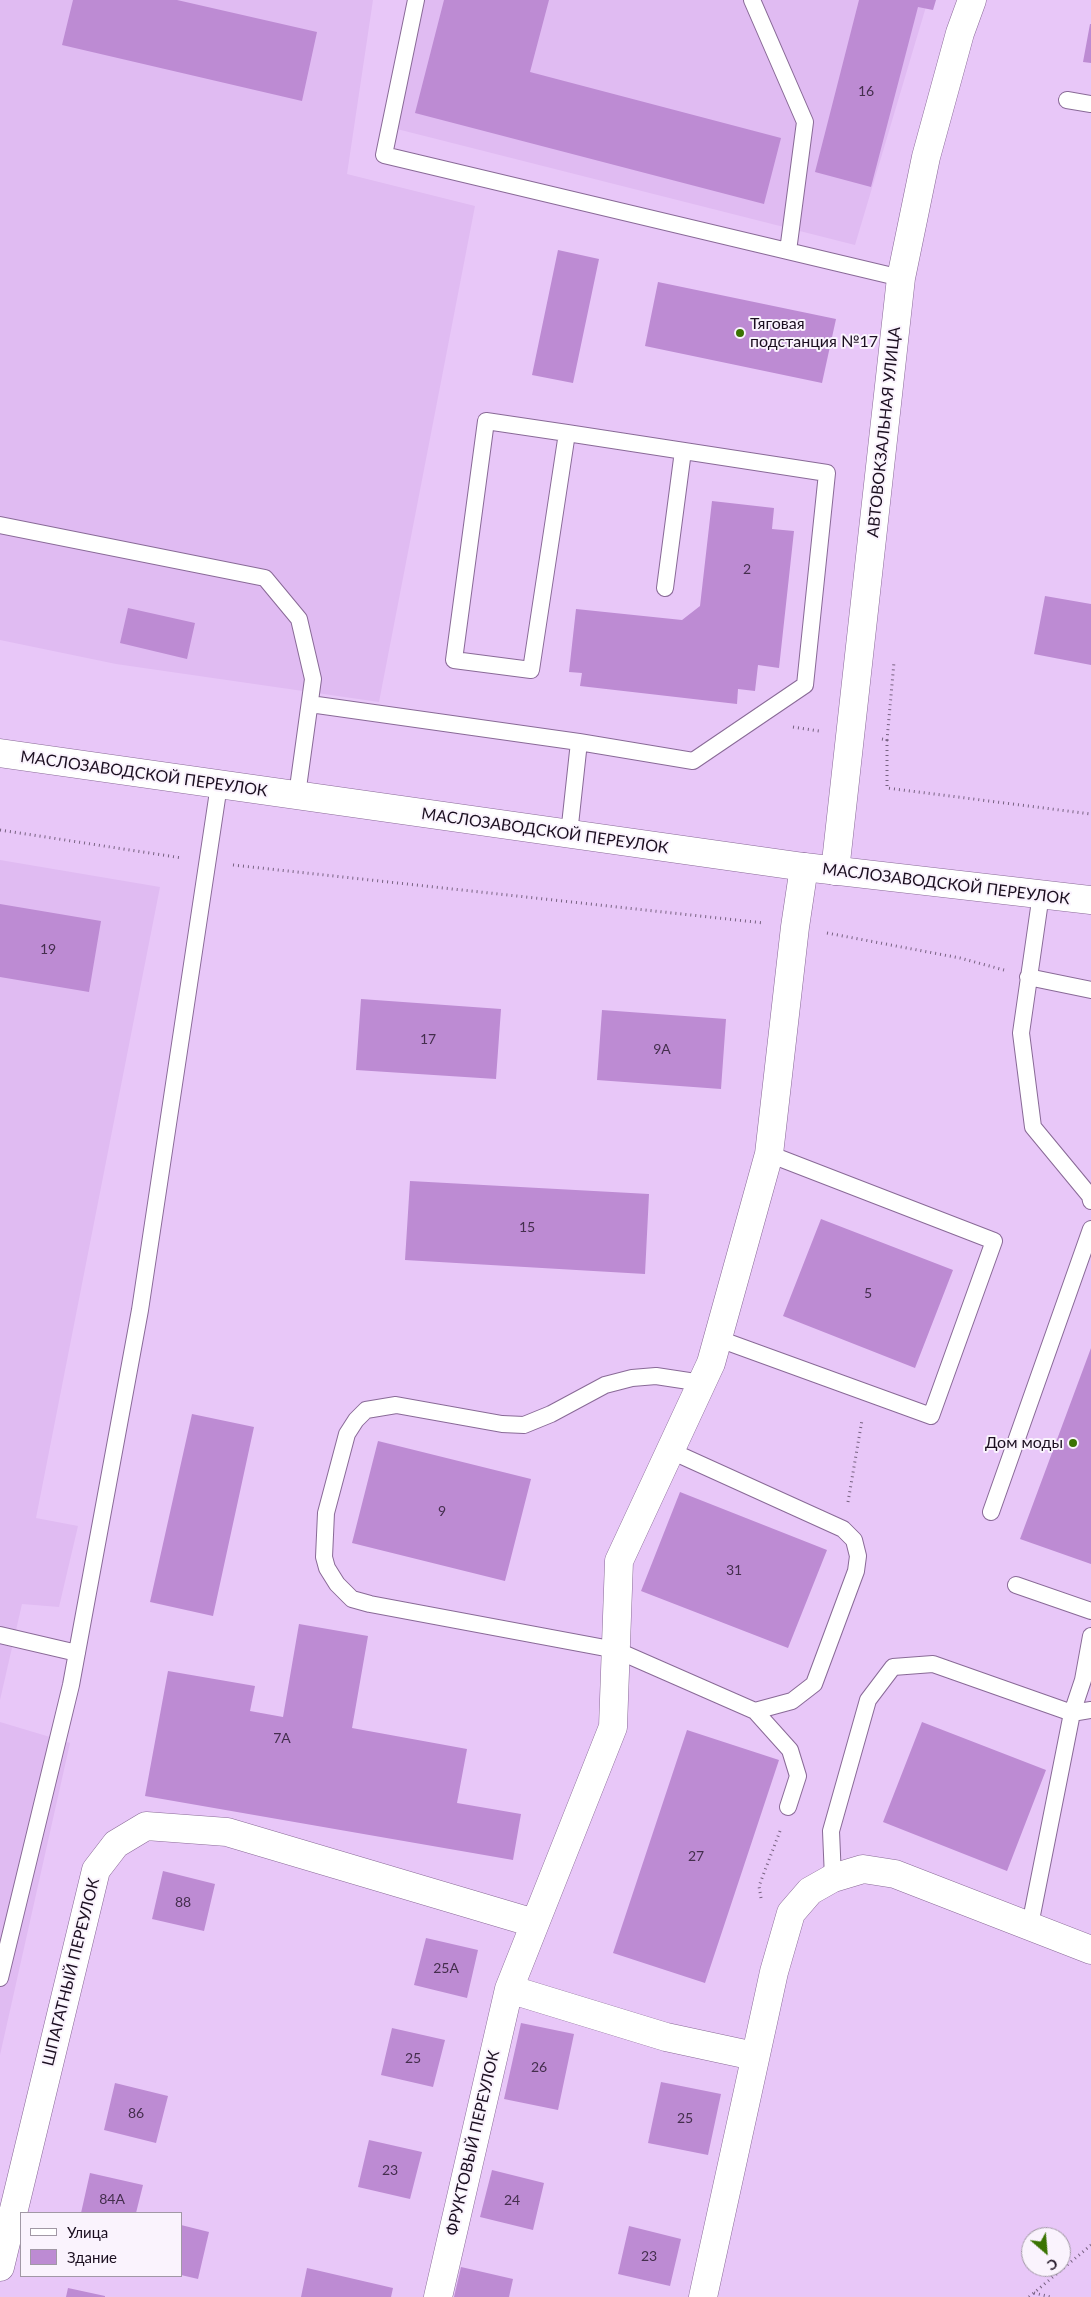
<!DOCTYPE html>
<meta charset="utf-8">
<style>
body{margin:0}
#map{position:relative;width:1091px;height:2297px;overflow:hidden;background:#e8c7f8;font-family:Lato,sans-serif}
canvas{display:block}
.legend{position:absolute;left:20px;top:2212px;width:162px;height:65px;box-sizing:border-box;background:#faf3fd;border:1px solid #a198a5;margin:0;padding:6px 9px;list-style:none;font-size:15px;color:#1b0f20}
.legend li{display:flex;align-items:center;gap:10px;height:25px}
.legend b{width:25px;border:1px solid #a198a5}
.north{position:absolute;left:1021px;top:2227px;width:50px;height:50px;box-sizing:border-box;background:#faf3fd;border:1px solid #a198a5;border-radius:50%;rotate:153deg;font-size:14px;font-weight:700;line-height:20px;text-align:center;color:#1b0f20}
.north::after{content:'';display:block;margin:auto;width:18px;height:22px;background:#3a7302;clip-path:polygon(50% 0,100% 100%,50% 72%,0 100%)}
</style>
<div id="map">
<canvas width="1091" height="2297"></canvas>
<ul class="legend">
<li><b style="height:6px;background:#fff"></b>Улица</li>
<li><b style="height:14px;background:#bd8bd3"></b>Здание</li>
</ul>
<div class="north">С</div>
</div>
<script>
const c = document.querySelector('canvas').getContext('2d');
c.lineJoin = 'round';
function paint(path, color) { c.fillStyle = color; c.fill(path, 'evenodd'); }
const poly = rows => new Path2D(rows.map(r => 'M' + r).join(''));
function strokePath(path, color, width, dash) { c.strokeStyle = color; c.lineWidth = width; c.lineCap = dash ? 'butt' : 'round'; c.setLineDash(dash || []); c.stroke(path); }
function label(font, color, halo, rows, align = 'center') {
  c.font = font + ' Lato,sans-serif'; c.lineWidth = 4; c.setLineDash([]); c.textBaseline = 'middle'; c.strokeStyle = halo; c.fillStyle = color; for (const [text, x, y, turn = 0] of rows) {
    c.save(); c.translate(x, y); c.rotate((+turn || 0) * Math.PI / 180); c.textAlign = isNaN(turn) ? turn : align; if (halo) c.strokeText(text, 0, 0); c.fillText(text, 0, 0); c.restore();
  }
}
paint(poly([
 [0,0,373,0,347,174,475,206,379,702,116,664,0,640],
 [412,0,928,0,855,245,389,127],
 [0,860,160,887,36,1518,78,1526,59,1607,22,1604,0,1700],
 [0,1722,70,1743,0,2055]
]), '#e0bbf2');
paint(poly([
 [73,0,177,0,317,32,302,101,62,45],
 [444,0,549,0,530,72,781,138,764,204,415,113],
 [859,0,936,0,933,10,918,7,871,187,815,172],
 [1090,24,1091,24,1091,63,1083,62],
 [558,250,599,259,573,383,532,375],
 [658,282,836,319,822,383,645,346],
 [712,501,774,508,772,529,794,531,779,668,758,665,755,691,738,689,737,704,580,686,582,673,569,672,576,609,682,620,700,606],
 [1045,596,1091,604,1091,665,1034,654],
 [128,608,195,623,187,659,120,643],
 [0,904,101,921,89,992,0,977],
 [361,999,501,1009,496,1079,356,1070],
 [602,1010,726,1019,721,1089,597,1080],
 [410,1181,649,1194,645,1274,405,1260],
 [821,1219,953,1270,915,1368,783,1316],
 [1091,1348,1091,1564,1020,1539],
 [192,1414,254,1427,213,1616,150,1602],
 [378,1441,531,1479,505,1581,352,1543],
 [680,1492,827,1550,788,1648,641,1591],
 [299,1624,368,1636,352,1728,467,1749,457,1803,521,1814,513,1860,145,1796,168,1671,255,1686,250,1711,283,1717],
 [922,1722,1046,1770,1007,1871,883,1822],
 [687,1730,779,1760,705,1983,613,1953],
 [163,1871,215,1884,204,1931,152,1919],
 [426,1938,478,1950,467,1998,414,1985],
 [521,2023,574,2034,558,2110,504,2099],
 [392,2028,445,2040,433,2087,381,2075],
 [661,2082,721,2094,708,2155,648,2143],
 [115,2083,168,2096,156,2143,104,2130],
 [369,2140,422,2152,410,2199,358,2187],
 [492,2170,544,2183,533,2230,480,2217],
 [90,2173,143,2185,136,2213,81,2213],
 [181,2225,209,2232,198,2279,181,2275],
 [629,2226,681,2239,670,2286,618,2274],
 [461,2267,513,2279,509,2297,454,2297],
 [307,2268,393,2288,391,2297,301,2297],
 [68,2288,105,2296,105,2297,66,2297]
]), '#bd8bd3');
const service = poly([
 [416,0,384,155,901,278],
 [752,0,805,122,788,251],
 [1067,100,1091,104],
 [0,525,265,578,299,619,313,679,297,795],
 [665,588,683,451],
 [310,704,579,742,693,761,805,685,827,473,567,433,486,421,454,660,531,670,567,433],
 [569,834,579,742],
 [1041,894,1021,1033,1033,1127,1090,1196,1091,1201],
 [1028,977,1091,990],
 [719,1339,931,1416,994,1241,769,1154],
 [671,1451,843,1529,854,1540,858,1556,856,1571,814,1684,792,1701,755,1711,616,1650,370,1604,352,1599,337,1584,327,1568,324,1557,326,1513,347,1434,356,1420,366,1410,396,1405,502,1424,524,1425,551,1414,605,1385,632,1378,656,1376,702,1383],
 [991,1512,1091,1229],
 [1016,1585,1091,1611],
 [0,1635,77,1653],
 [1091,1636,1083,1680,1072,1713,1091,1710],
 [755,1711,790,1750,798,1776,788,1807],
 [833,1878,831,1831,868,1700,893,1667,933,1664,1072,1713,1030,1925],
 [0,1978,71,1685,140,1310,219,785]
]);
const minor = poly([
 [509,1989,666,2037,754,2056],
 [0,2267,96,1870,116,1844,146,1826,227,1832,534,1923],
 [438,2297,509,1989,613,1727,619,1561,711,1363,769,1154,795,927,804,867],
 [703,2297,774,1972,791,1913,810,1891,833,1878,863,1869,895,1874,1091,1950]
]);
const tertiary = poly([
 [835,871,901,278,926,157,960,33,972,0]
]);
const trunk = poly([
 [0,753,804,867,1091,900]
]);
strokePath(service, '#896a97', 18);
strokePath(minor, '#896a97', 29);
strokePath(tertiary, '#896a97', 29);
strokePath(trunk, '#896a97', 29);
strokePath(poly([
 [793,727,819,731],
 [882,739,887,740,894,662],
 [887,740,887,788,1091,814],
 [0,830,182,858],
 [233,865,764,923],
 [827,933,960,958,1004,970],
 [848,1502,862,1420],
 [761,1898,759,1886,780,1831],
 [1034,2293,1051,2297],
 [1029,2297,1091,2245]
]), '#776281', 3, [1, 4]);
strokePath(service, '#fff', 16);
strokePath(minor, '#fff', 28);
strokePath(tertiary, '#fff', 28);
strokePath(trunk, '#fff', 28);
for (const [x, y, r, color] of [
 [740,333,5,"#3a7302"],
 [1073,1443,5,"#3a7302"]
]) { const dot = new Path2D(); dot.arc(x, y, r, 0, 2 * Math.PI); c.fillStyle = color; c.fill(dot); strokePath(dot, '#faf3fd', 2); }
label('14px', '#442e4d', null, [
 ["16",866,91],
 ["2",747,569],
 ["19",48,949],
 ["17",428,1039],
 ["9А",662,1049],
 ["15",527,1227],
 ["5",868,1293],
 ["9",442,1511],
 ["31",734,1570],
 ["7А",282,1738],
 ["27",696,1856],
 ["88",183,1902],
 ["25А",446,1968],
 ["25",413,2058],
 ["26",539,2067],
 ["86",136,2113],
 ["25",685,2118],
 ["23",390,2170],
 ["84А",112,2199],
 ["24",512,2200],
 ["23",649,2256]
]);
label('16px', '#1b0f20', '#faf3fd', [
 ["Тяговая",750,324],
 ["подстанция №17",750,342],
 ["Дом моды",1063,1443,"right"]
], 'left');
label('16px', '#1b0f20', '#faf3fd', [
 ["АВТОВОКЗАЛЬНАЯ УЛИЦА",884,432,-84],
 ["МАСЛОЗАВОДСКОЙ ПЕРЕУЛОК",144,774,8],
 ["МАСЛОЗАВОДСКОЙ ПЕРЕУЛОК",545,831,8],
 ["МАСЛОЗАВОДСКОЙ ПЕРЕУЛОК",946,884,7],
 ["ШПАГАТНЫЙ ПЕРЕУЛОК",71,1972,-76],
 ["ФРУКТОВЫЙ ПЕРЕУЛОК",473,2143,-77]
]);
</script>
